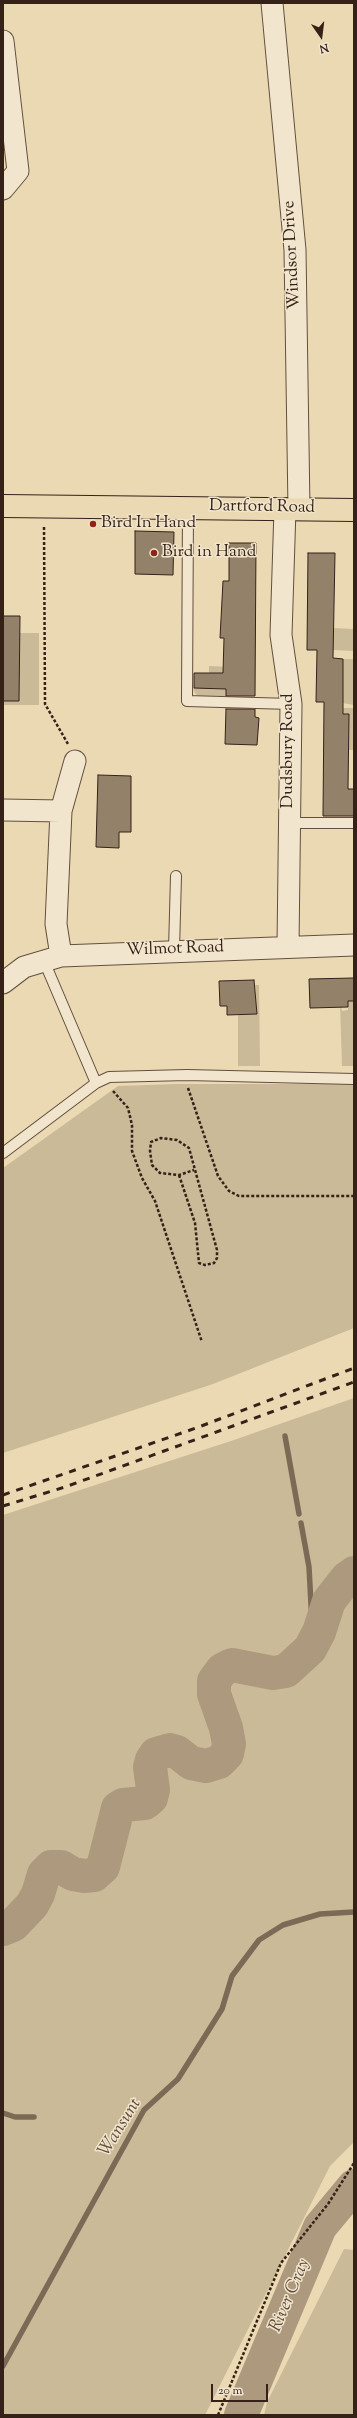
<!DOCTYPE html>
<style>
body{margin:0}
#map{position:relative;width:357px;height:2418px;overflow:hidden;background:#ead9b2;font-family:"Sorts Mill Goudy",serif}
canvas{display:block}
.frame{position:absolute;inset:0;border:4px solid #362119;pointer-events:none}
.north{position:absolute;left:301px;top:16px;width:40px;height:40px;-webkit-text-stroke:3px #f1e6cd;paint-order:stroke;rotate:166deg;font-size:11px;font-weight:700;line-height:16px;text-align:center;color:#362119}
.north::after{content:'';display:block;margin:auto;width:14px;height:18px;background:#362119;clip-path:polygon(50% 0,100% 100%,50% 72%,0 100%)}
.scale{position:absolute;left:211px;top:2384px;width:57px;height:18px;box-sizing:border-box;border:2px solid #362119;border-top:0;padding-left:5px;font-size:12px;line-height:14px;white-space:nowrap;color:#362119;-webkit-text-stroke:3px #f1e6cd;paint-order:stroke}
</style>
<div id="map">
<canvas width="357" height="2418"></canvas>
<div class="frame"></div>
<div class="north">N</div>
<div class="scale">20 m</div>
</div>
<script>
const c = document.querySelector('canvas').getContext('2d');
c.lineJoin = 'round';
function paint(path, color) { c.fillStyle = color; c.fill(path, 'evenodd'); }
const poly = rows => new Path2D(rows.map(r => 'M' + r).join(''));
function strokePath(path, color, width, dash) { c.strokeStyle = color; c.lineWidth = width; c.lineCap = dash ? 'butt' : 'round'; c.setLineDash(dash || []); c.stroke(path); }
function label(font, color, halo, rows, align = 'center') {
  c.font = font + ' "Sorts Mill Goudy",serif'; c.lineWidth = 3; c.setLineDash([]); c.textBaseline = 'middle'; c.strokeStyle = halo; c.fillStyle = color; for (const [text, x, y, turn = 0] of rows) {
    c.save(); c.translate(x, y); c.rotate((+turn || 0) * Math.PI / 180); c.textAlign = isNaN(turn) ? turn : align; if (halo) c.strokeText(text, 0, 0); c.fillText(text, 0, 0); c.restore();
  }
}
paint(poly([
 [333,628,354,629,354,651,333,650],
 [19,633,39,633,39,705,3,705,3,701,19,701],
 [343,659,354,659,354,705,343,703],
 [209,666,229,667,230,699,200,698,195,693,193,688,209,688],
 [341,708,354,708,354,750,348,750,349,714,341,714],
 [255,985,259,985,260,1066,238,1066,238,1015,257,1014],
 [348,1001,354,1001,354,1066,342,1066,340,1003,342,1011,348,1010],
 [177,1084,354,1084,354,1328,213,1384,3,1453,3,1168,118,1086],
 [354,1398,354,2142,330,2166,205,2415,3,2415,3,1515,231,1441],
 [344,2249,354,2250,354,2415,264,2415,267,2402]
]), '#cbba98');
strokePath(poly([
 [285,1436,299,1514],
 [301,1523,309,1567,312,1623,317,1635],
 [3,2113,15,2117,34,2117],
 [3,2366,144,2110,178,2079,222,2009,232,1976,259,1940,283,1925,320,1914,354,1912]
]), '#7d6a56', 5.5);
strokePath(poly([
 [3,1929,13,1925,32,1905,38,1894,44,1874,51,1867,61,1867,73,1874,84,1876,94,1875,103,1867,118,1808,123,1805,145,1803,151,1798,153,1790,150,1767,152,1760,156,1754,170,1750,177,1752,191,1763,206,1766,219,1762,227,1754,229,1744,226,1728,214,1694,214,1681,222,1670,232,1665,273,1673,286,1671,310,1649,319,1632,329,1601,347,1578,354,1573],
 [241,2415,320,2227,354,2186]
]), '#ad9a7e', 34);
const building = poly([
 [135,531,174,532,173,575,135,574,135,531],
 [229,543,256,543,255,696,226,696,226,689,194,688,194,673,223,673,224,638,220,638,223,581,229,581,229,543],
 [308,553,335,553,333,658,343,659,343,714,349,714,348,789,354,789,354,816,323,816,324,702,316,702,317,650,307,650,308,553],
 [3,616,20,616,19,701,3,701,3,616],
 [226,709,255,709,255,717,259,718,257,745,225,744,226,709],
 [98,775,131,776,131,832,119,832,119,848,96,847,98,775],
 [354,978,354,1001,348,1001,348,1007,310,1008,309,979,354,978],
 [254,980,257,1014,227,1015,227,1006,220,1006,219,981,254,980]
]);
paint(building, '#948169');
strokePath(building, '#362119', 1);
const lane = poly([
 [188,508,187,701,291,704],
 [289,823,354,823],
 [174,950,176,876],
 [44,961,96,1083,109,1077,187,1075,354,1079],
 [3,1153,96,1083]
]);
const street = poly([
 [272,3,295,250,299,509],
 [3,41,18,171,3,189],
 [285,509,281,635,291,704,288,946],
 [3,810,61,811],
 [61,956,56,924,61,811,75,761],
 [3,983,24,967,61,956,354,945]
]);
const primary = poly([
 [3,506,354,510]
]);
strokePath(lane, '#634f3f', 12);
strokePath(street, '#634f3f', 23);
strokePath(primary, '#362119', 24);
strokePath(poly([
 [44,527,45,704,68,744],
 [188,1088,218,1176,229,1191,239,1196,354,1196],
 [113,1091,128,1108,132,1125,132,1151,142,1178,155,1201,202,1342],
 [179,1175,195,1223,199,1263,205,1265,214,1263,217,1258,217,1250,189,1148,177,1140,161,1138,151,1142,150,1151,152,1165,160,1173,179,1175,194,1170],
 [218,2415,281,2263,328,2204,354,2163]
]), '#362119', 2.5, [3, 2]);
strokePath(lane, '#f1e6cd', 10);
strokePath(street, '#f1e6cd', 21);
strokePath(primary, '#ead9b2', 22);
strokePath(poly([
 [3,1495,196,1428,354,1368],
 [3,1506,65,1487,354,1382]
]), '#362119', 3, [7, 7]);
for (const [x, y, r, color] of [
 [93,524,4,"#8f2418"],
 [154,553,4,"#8f2418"]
]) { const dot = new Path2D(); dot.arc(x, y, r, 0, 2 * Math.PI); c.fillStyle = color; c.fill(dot); strokePath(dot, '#f1e6cd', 1.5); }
label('17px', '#362119', '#f1e6cd', [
 ["Windsor Drive",293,255,-93],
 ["Dartford Road",262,508,1],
 ["Dudsbury Road",289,751,-90],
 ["Wilmot Road",175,950,-2]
]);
label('17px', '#362119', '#f1e6cd', [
 ["Bird In Hand",101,524],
 ["Bird in Hand",162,553]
], 'left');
label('italic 18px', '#604b3c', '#f1e6cd', [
 ["Wansunt",121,2128,-58],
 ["River Cray",291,2296,-67]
]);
</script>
